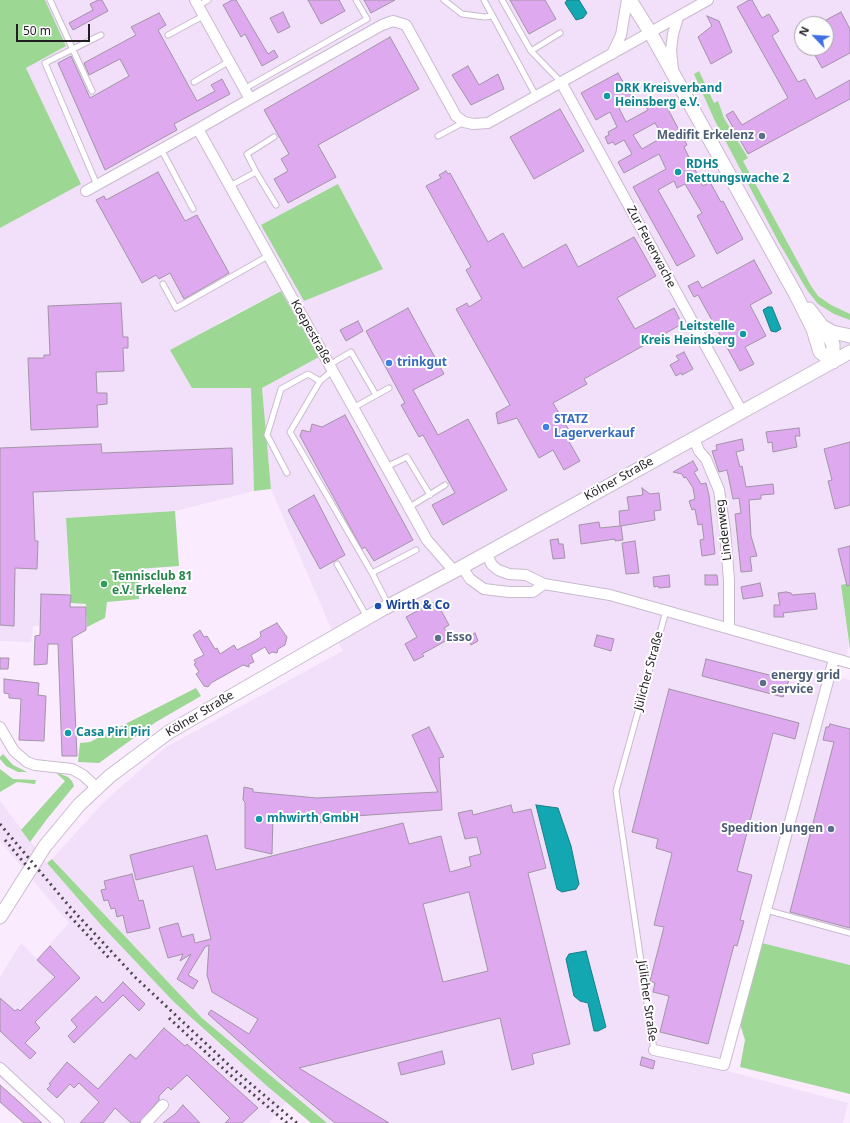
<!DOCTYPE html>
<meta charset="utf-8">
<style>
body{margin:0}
#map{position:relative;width:850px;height:1123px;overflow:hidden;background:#faebff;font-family:"Noto Sans",sans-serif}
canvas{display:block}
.north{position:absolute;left:794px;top:16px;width:40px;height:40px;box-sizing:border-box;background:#fefefe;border:1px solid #a6a4a7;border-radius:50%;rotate:295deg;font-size:11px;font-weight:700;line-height:16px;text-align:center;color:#231d24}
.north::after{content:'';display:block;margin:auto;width:14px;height:18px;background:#3f6fe0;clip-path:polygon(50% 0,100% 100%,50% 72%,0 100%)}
.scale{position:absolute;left:16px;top:24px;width:74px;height:18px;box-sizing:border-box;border:2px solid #231d24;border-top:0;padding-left:5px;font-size:12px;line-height:14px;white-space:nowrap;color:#231d24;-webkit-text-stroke:3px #fefefe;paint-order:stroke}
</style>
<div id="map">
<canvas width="850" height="1123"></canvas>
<div class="north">N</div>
<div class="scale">50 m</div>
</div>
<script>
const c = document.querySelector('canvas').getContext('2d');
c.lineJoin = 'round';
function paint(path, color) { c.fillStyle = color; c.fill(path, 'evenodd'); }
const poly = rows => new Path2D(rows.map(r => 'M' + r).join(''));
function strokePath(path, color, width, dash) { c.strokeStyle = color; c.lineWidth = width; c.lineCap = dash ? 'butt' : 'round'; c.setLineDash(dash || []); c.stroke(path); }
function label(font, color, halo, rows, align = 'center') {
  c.font = font + ' "Noto Sans",sans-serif'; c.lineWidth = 4; c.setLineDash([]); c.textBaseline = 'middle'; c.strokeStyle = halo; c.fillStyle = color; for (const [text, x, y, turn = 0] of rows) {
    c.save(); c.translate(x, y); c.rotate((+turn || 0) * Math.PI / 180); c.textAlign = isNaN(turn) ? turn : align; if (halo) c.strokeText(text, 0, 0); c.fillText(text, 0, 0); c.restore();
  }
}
paint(poly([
 [45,0,850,0,850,583,841,585,849,648,839,677,850,680,850,965,762,943,720,1069,848,1103,843,1123,327,1123,202,1018,52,859,104,802,166,747,343,651,330,626,271,489,262,388,328,352,292,285,218,323,192,388,251,388,254,491,175,511,66,518,71,626,33,626,31,642,0,641,0,228,81,183,26,68,66,46],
 [802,24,826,24,826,48,802,48],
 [0,801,47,863,101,925,137,963,208,1034,286,1102,270,1122,271,1123,52,1123,0,1078,0,977,21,943,37,959,69,923,0,841]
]), '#f2dff9');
paint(poly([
 [0,0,45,0,66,46,26,68,81,184,0,228],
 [699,71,714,103,718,101,724,118,748,158,743,161,811,286,818,296,831,305,850,314,850,320,834,314,818,304,807,290,778,241,715,121,694,74],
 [338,184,383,269,304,301,261,225],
 [281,291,319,357,262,388,271,489,254,491,251,388,192,388,170,350],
 [175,511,179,566,138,569,139,599,107,602,105,618,87,627,86,604,71,603,66,518],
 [850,583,850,649,841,585],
 [196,688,201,696,156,722,99,763,78,762,80,743,90,742],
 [3,754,13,765,27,772,18,772,6,766,0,759,0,757],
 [0,769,13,779,36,780,35,784,17,782,0,792],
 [55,772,68,777,72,781,74,786,47,819,30,842,21,830,65,781],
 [52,859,202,1018,327,1123,311,1123,267,1086,174,1002,101,925,47,863],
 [762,943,850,965,850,1094,740,1067,745,1040,740,1024]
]), '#9dd794');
const water = poly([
 [567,0,579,0,587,13,583,18,576,20,565,3,567,0],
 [768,307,772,307,781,329,776,332,771,331,763,310,768,307],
 [536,805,558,808,571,846,579,884,576,889,562,892,557,889,536,805],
 [586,951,606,1027,598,1031,594,1031,588,1003,580,1001,574,996,566,959,569,954,586,951]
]);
paint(water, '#13a8b1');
strokePath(water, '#187e87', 1);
const building = poly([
 [98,0,102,0,108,11,73,30,69,23,93,10,90,4,98,0],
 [232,0,236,0,268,54,274,50,278,57,262,66,245,34,241,37,223,5,232,0],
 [308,0,339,0,345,11,321,24,308,0],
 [364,0,395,0,371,13,364,0],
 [510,0,545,0,556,19,529,34,510,0],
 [749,0,752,0,762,18,769,14,779,31,772,36,798,82,805,79,816,99,850,80,850,99,748,154,726,115,733,111,742,125,788,98,737,7,749,0],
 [283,12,290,27,278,33,270,18,283,12],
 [841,12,850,29,850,53,822,68,811,48,826,48,826,20,841,12],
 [159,13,166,25,158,30,197,101,215,91,211,85,222,79,230,94,174,124,177,130,105,170,58,63,71,56,90,98,129,76,120,59,89,75,84,63,136,35,131,27,159,13],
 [707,16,719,21,732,52,711,64,698,37,712,26,707,16],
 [390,37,419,89,318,145,336,177,288,203,274,179,288,171,281,159,289,154,264,110,390,37],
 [468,66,479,85,498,74,504,89,471,105,452,75,468,66],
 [618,73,633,100,619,108,626,122,648,110,646,107,662,98,687,145,684,147,703,186,710,182,721,202,723,201,743,239,717,254,697,216,702,213,685,184,677,188,674,181,658,190,695,256,677,266,633,187,666,169,659,154,624,173,618,162,632,154,624,140,615,145,613,142,608,144,605,137,609,135,608,132,617,127,610,112,596,120,581,93,618,73],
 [655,123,663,137,642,149,633,135,655,123],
 [560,109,584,151,534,179,510,137,560,109],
 [446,171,448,174,450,173,488,242,503,233,523,268,566,244,578,267,634,237,656,276,617,298,635,329,674,308,682,324,584,379,587,384,553,403,573,437,568,440,580,461,564,470,553,450,539,458,517,418,498,424,496,413,510,405,456,309,467,303,469,307,482,299,466,270,471,267,426,186,441,178,439,175,446,171],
 [158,172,185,221,197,215,229,273,184,299,170,273,159,279,156,275,142,283,96,200,104,196,106,200,158,172],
 [754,260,772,293,750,305,766,336,745,347,754,364,740,371,698,295,694,297,688,286,698,281,702,288,754,260],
 [121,303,123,337,128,337,128,348,123,348,124,371,96,372,97,393,107,393,107,404,97,405,98,427,31,430,28,358,44,358,44,355,50,355,48,306,121,303],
 [408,308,444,374,413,390,438,435,468,419,507,490,443,525,432,505,455,493,423,435,419,437,401,405,405,403,366,331,408,308],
 [358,321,363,331,346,341,340,330,358,321],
 [684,352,693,369,682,375,681,373,676,376,670,365,679,360,676,356,684,352],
 [345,415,413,540,374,561,365,547,362,549,300,436,302,430,310,432,312,424,322,427,345,415],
 [799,428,800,436,795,436,797,447,773,452,772,442,768,443,766,432,799,428],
 [742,439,744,450,736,452,740,467,742,466,746,487,773,484,774,494,761,495,761,499,749,500,751,536,757,556,750,557,752,571,741,572,735,514,741,513,739,498,733,499,727,470,719,472,712,451,717,450,716,445,742,439],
 [850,442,850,505,835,509,828,481,832,480,824,449,850,442],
 [101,444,102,453,232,448,233,484,33,492,35,541,38,541,37,569,15,568,14,626,0,625,0,448,101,444],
 [693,461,698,470,694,472,701,484,706,483,709,495,715,554,702,556,700,540,704,539,702,524,698,525,695,509,692,510,689,501,695,499,693,488,686,477,684,478,682,474,673,472,693,461],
 [642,488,650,494,659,493,661,510,654,511,655,520,621,526,623,540,615,541,615,539,581,544,579,525,599,522,600,528,620,526,619,511,629,510,627,497,643,495,642,488],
 [314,495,345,555,320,569,288,510,314,495],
 [558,539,559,544,563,544,565,558,553,559,550,540,558,539],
 [635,541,639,573,626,574,622,543,635,541],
 [850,546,850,585,847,586,838,549,850,546],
 [669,575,670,587,659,588,658,586,654,587,653,577,669,575],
 [705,575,717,575,718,585,705,585,705,575],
 [760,583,763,596,743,599,741,587,760,583],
 [786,592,791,593,792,595,815,593,817,609,783,613,784,617,774,617,774,605,780,605,778,593,786,592],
 [41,594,71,595,70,607,86,607,86,630,72,638,77,756,62,756,58,644,48,644,47,664,34,665,35,636,40,635,41,594],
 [436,601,449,625,444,628,451,638,422,654,424,656,414,661,405,644,417,637,406,617,436,601],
 [277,623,287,637,285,645,278,649,277,653,272,652,269,654,265,647,251,655,254,662,249,664,249,667,243,665,211,683,208,687,204,686,196,674,199,672,194,664,196,663,194,660,204,655,193,635,200,630,204,637,207,636,215,649,217,648,220,654,234,645,237,650,258,639,261,636,260,632,277,623],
 [475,633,478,641,471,645,467,638,475,633],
 [597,635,614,639,611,651,594,646,597,635],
 [0,658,9,658,8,669,0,669,0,658],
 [706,659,789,680,783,697,702,676,706,659],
 [4,679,39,683,38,695,46,696,44,741,19,740,21,699,9,698,9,694,4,693,4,679],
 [669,689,799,723,795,739,773,733,737,871,752,875,740,920,744,921,737,946,734,945,708,1044,660,1032,669,996,653,992,655,983,650,981,664,927,654,925,672,853,656,848,658,839,632,832,669,689],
 [830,724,850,729,850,928,790,912,834,742,823,740,826,727,829,727,830,724],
 [429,727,444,757,439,758,442,810,326,818,320,823,314,820,273,816,272,854,245,848,245,802,243,800,244,787,253,789,253,792,317,798,438,792,412,735,429,727],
 [511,805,513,813,531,809,546,868,528,873,570,1044,532,1054,534,1064,512,1070,500,1018,299,1068,389,1123,335,1123,279,1077,208,1014,211,1010,249,1034,258,1019,212,992,207,975,209,945,205,947,188,975,198,981,193,989,177,979,191,954,180,961,183,954,168,958,159,928,178,923,182,937,193,934,195,943,211,939,193,866,136,880,130,855,207,835,216,870,403,823,409,844,441,836,450,872,471,866,469,857,481,854,477,837,465,839,458,813,472,810,473,815,511,805],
 [469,892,488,971,443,982,423,904,469,892],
 [132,874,139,901,143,900,150,928,127,933,123,915,117,917,115,908,111,909,108,900,104,901,101,890,106,889,104,881,132,874],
 [50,946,80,978,35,1022,40,1028,25,1043,36,1053,30,1059,0,1031,0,998,15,1011,18,1009,20,1011,55,977,37,960,50,946],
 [123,982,145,1004,139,1011,123,995,74,1043,68,1036,77,1027,71,1020,96,996,103,1003,123,982],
 [164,1028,185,1046,187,1044,258,1108,242,1123,225,1123,230,1118,187,1075,171,1090,168,1087,159,1096,159,1100,139,1123,131,1123,115,1108,103,1123,80,1123,99,1102,79,1083,74,1088,70,1084,57,1098,47,1089,51,1085,49,1084,67,1062,98,1089,130,1054,136,1059,164,1028],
 [442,1051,445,1064,401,1075,398,1063,442,1051],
 [642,1057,655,1061,653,1069,640,1065,642,1057],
 [0,1085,17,1100,42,1123,24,1123,0,1102,0,1085],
 [183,1105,200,1123,163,1123,175,1114,183,1105]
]);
paint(building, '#dea9ef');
strokePath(building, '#a295a7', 1);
const service = poly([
 [50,0,92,91],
 [444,0,462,14,485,17,492,16],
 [484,0,536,96],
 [502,0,531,51,561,82],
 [198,6,208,0],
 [168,35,203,16],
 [531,51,560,33],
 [194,82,228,62],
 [244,89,367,19,356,0],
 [438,136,464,122],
 [161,149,193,209],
 [256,172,247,154,274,137],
 [97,185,45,63,101,35],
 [230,186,256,172,276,205],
 [163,284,176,308,268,256],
 [329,365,351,352,376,395],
 [332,371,320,381,290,432,372,573],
 [353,408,389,388],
 [386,467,407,457,430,495],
 [287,473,267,435,281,389,308,374,320,381],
 [408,508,445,485],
 [337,564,367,617],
 [389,606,372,573,416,550],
 [766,910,850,933],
 [654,1050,616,791,666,611]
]);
const minor = poly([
 [195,0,250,99,198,129,427,540,454,571],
 [612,54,621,35,627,0],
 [673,70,671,50,673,34,678,17],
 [561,82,742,412],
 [250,99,382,25,393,21,406,25,456,116,464,122,473,124,488,123,708,0],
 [86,191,198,129],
 [694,439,699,451,706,459,719,490,725,530,729,580,729,628],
 [486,553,492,565,498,570,509,574,526,575,544,584,610,595,850,663],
 [462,567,470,579,484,589,509,592,533,592,544,584],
 [0,727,14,751,27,762,35,765,72,769,83,775,97,788],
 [654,1050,724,1065,834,659],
 [0,1068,59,1123],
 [146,1123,163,1105]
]);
const secondary = poly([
 [630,0,650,32,796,295,813,329,820,352,833,362],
 [809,309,822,326,833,344,833,362],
 [822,326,832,332,850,336],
 [0,917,45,846,79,805,110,776,169,732,379,611,462,567,850,352]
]);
strokePath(service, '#c9bbce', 7);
strokePath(minor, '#c9bbce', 12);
strokePath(secondary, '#c9bbce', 15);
strokePath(service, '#fff', 5);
strokePath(minor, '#fff', 10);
strokePath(secondary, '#fff', 13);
strokePath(poly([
 [0,824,69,906,135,977,232,1068,297,1123],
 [5,840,31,871],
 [66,912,110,959],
 [169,1018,227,1072,287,1123]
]), '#4b434c', 3, [2, 4]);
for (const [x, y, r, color] of [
 [607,96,4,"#0f9aa8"],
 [762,136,4,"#5c6f8a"],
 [678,172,4,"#0f9aa8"],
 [743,334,4,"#0f9aa8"],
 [389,363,4,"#3f7fe0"],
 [546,427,4,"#3f7fe0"],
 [104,584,4,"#2e9e5b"],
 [378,606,4,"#1a4fb4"],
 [438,638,4,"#5c6f8a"],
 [763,683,4,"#5c6f8a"],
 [68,733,4,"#0f9aa8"],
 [259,819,4,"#0f9aa8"],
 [831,829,4,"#5c6f8a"]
]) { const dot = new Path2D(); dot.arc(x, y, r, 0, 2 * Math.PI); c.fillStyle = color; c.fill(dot); strokePath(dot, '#fefefe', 1.5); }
label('bold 12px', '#0d838f', '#fefefe', [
 ["DRK Kreisverband",615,89],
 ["Heinsberg e.V.",615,103],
 ["RDHS",686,165],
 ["Rettungswache 2",686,179],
 ["Leitstelle",735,327,"right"],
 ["Kreis Heinsberg",735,341,"right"],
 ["Casa Piri Piri",76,733],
 ["mhwirth GmbH",267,819]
], 'left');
label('bold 12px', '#4e5e75', '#fefefe', [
 ["Medifit Erkelenz",754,136],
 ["Esso",446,638,"left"],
 ["energy grid",771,676,"left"],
 ["service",771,690,"left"],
 ["Spedition Jungen",823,829]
], 'right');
label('12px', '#231d24', '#fefefe', [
 ["Zur Feuerwache",651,247,62],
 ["Koepestraße",311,332,61],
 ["Kölner Straße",619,479,-29],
 ["Lindenweg",724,530,-97],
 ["Jülicher Straße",649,671,-75],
 ["Kölner Straße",200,714,-31],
 ["Jülicher Straße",647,1001,82]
]);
label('bold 12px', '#366cbe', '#fefefe', [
 ["trinkgut",397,363],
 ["STATZ",554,420],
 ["Lagerverkauf",554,434]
], 'left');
label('bold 12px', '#27864d', '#fefefe', [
 ["Tennisclub 81",112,577],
 ["e.V. Erkelenz",112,591]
], 'left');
label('bold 12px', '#164399', '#fefefe', [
 ["Wirth & Co",386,606]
], 'left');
</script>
